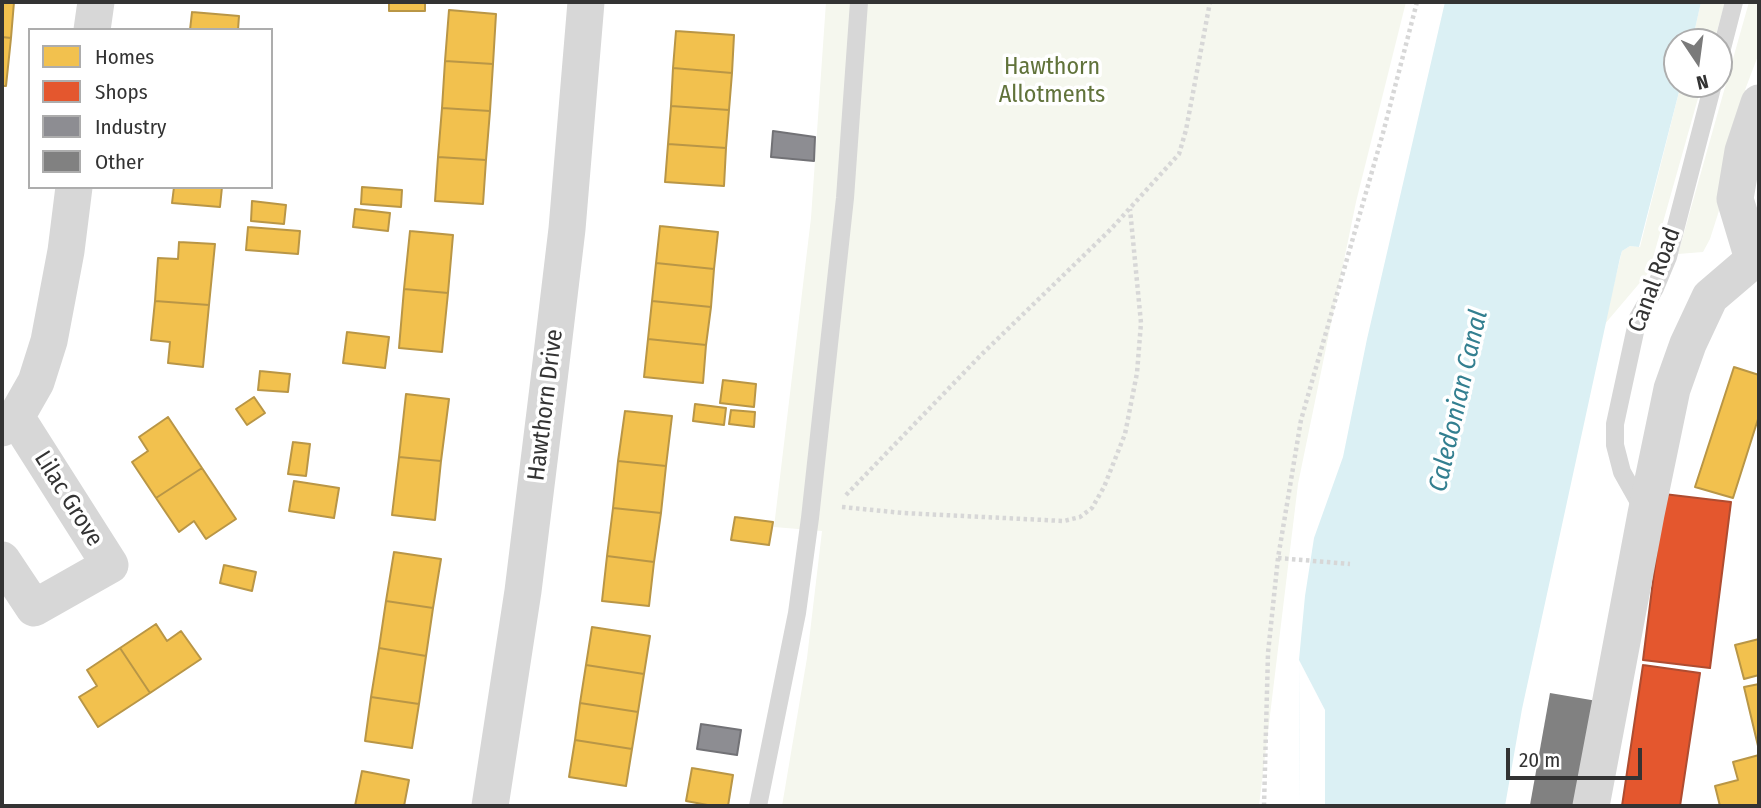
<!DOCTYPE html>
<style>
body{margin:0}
#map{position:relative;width:1761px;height:808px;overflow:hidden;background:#fff;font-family:"Fira Sans Condensed",sans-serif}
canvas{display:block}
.frame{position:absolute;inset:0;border:4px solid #333;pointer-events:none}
.legend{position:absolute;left:28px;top:28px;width:245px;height:161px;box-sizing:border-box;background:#fff;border:2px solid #adadad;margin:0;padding:9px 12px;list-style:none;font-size:21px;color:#333}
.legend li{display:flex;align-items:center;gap:14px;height:35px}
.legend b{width:35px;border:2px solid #adadad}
.north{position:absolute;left:1663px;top:28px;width:70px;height:70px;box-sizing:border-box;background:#fff;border:2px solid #adadad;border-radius:50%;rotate:167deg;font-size:19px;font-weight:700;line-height:28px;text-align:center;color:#333}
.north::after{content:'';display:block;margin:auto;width:24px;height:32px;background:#7a7a7a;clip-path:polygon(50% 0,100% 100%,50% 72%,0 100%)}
.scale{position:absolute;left:1506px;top:748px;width:136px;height:32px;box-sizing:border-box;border:4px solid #333;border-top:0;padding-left:9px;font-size:21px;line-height:24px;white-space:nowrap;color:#333;-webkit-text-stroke:5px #fff;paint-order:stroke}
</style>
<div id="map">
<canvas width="1761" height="808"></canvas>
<div class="frame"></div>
<ul class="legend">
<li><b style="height:19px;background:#f2c14e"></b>Homes</li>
<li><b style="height:19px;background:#e4572e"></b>Shops</li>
<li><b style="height:19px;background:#8d8d92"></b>Industry</li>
<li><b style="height:19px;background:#818181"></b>Other</li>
</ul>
<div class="north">N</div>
<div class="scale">20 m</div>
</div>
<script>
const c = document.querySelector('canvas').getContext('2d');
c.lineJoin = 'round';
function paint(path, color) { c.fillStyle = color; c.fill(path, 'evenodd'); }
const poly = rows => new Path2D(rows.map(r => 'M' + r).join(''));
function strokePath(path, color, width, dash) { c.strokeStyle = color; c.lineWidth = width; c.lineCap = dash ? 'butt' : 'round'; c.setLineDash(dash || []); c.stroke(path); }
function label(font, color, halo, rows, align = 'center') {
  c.font = font + ' "Fira Sans Condensed",sans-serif'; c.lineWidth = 7; c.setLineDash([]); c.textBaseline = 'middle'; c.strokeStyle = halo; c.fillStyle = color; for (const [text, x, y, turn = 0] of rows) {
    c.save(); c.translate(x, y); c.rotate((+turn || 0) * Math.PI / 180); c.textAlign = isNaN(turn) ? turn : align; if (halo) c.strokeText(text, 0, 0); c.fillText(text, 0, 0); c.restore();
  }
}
paint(poly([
 [826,2,1406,2,1356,202,1298,484,1259,806,782,806,807,658,822,531,774,527,811,218],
 [1701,2,1725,2,1714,42,1692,42],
 [1749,2,1759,2,1759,53,1745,90,1756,94,1710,239,1703,252,1678,254],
 [1681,84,1702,84,1649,272,1604,325,1622,251,1630,246,1640,247]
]), '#f5f7ee');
paint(poly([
 [1445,2,1701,2,1692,42,1677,42,1677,84,1681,84,1639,247,1630,246,1622,251,1620,258,1522,709,1505,806,1300,806,1299,660,1305,596,1314,538,1343,457,1367,339]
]), '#dbf0f4');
paint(poly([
 [1299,660,1325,710,1325,806,1300,806]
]), '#fff');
const homes = poly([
 [2,2,14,2,11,38,2,37,2,2],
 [389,2,425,2,425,11,389,11,389,2],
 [449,10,496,14,493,64,445,61,449,10],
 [192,12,239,16,238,30,190,30,192,12],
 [676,31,734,35,732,73,673,68,676,31],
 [2,37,11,38,6,86,2,86,2,37],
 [445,61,493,64,490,111,442,108,445,61],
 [673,68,732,73,729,110,671,106,673,68],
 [671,106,729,110,726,148,668,144,671,106],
 [442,108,490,111,486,160,438,157,442,108],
 [668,144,726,148,724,186,665,182,668,144],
 [438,157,486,160,483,204,435,201,438,157],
 [174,187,222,187,220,207,172,203,174,187],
 [362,187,402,190,401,207,361,204,362,187],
 [252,201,286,205,284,224,251,221,252,201],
 [355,209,390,213,388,231,353,227,355,209],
 [660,226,718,232,714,269,656,263,660,226],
 [248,227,300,231,298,254,246,250,248,227],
 [410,231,453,235,448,293,404,289,410,231],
 [179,242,215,244,209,305,155,301,158,258,178,259,179,242],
 [656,263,714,269,711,307,652,301,656,263],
 [404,289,448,293,442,352,399,348,404,289],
 [155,301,209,305,203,367,168,363,170,342,151,340,155,301],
 [652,301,711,307,706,345,648,339,652,301],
 [347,332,389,337,385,368,343,363,347,332],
 [648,339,706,345,703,383,644,377,648,339],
 [1734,367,1759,375,1759,416,1733,498,1695,487,1734,367],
 [260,371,290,374,288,392,258,390,260,371],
 [723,380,756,384,754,407,720,403,723,380],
 [406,394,449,399,441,461,399,457,406,394],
 [254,397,265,413,247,425,236,409,254,397],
 [695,404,726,408,724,425,693,421,695,404],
 [731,410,755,412,754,427,729,424,731,410],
 [625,411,672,416,666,466,618,461,625,411],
 [168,417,202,468,156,498,132,462,148,451,139,437,168,417],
 [293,442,310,444,306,476,288,474,293,442],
 [399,457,441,461,435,520,392,515,399,457],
 [618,461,666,466,661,513,613,508,618,461],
 [202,468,236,519,206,539,194,521,179,532,156,498,202,468],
 [294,481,339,488,334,518,289,511,294,481],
 [613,508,661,513,654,562,607,556,613,508],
 [735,517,773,522,769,545,731,540,735,517],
 [394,552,441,559,433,608,386,601,394,552],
 [607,556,654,562,649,606,602,601,607,556],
 [224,565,256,572,252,591,220,583,224,565],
 [386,601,433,608,426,656,379,648,386,601],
 [156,624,167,641,181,631,201,659,150,693,120,648,156,624],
 [592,627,650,636,644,674,586,665,592,627],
 [1759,639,1759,675,1744,679,1735,645,1759,639],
 [120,648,150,693,98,727,79,697,97,686,87,670,120,648],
 [379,648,426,656,419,704,371,697,379,648],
 [586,665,644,674,638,712,580,703,586,665],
 [1759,684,1759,746,1758,746,1744,687,1759,684],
 [371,697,419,704,412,748,365,741,371,697],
 [580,703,638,712,632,749,575,740,580,703],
 [575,740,632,749,626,786,569,777,575,740],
 [1759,755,1759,806,1720,806,1715,786,1738,780,1733,762,1759,755],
 [692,768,733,775,728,806,713,806,686,801,692,768],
 [362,771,409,780,404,806,355,806,362,771]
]);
paint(homes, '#f2c14e');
strokePath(homes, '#b99646', 2);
const shops = poly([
 [1664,494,1731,502,1710,668,1643,660,1664,494],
 [1643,665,1700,673,1680,806,1622,806,1643,665]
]);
paint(shops, '#e4572e');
strokePath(shops, '#af4c30', 2);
const industry = poly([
 [773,131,815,137,814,161,771,157,773,131],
 [701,724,741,730,737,755,697,749,701,724]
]);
paint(industry, '#8d8d92');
strokePath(industry, '#727276', 2);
paint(poly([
 [1550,693,1597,701,1578,806,1530,805]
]), '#818181');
strokePath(poly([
 [846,495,981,355,1111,229,1179,154,1186,130,1210,2],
 [842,507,903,513,1064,521,1080,517,1092,508,1104,487,1125,434,1137,373,1141,323,1130,209],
 [1278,558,1350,564],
 [1264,806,1268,653,1278,558,1301,420,1383,133,1417,2]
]), '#d7d7d7', 4.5, [3.5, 3.5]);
strokePath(poly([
 [1719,60,1734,2],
 [1644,511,1622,472,1615,445,1615,424,1638,318,1655,288,1668,257,1713,84],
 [758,806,797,613,810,518,845,198,859,2]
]), '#d7d7d7', 18);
strokePath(poly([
 [92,30,96,2],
 [1753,259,1735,199,1743,151,1759,103],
 [2,428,16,417,36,382,49,341,66,251,74,187],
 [2,560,34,608,110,565,16,417],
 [490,806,523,591,548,388,567,229,586,2],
 [1591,806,1646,514,1672,389,1688,344,1710,297,1759,255]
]), '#d7d7d7', 37);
label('24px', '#61733b', '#fff', [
 ["Hawthorn",1052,67],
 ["Allotments",1052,95]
]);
label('24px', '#333', '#fff', [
 ["Canal Road",1655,280,-70],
 ["Hawthorn Drive",546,405,-83],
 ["Lilac Grove",68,499,58]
]);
label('italic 26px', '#337f90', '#fff', [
 ["Caledonian Canal",1459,401,-77]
]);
</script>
